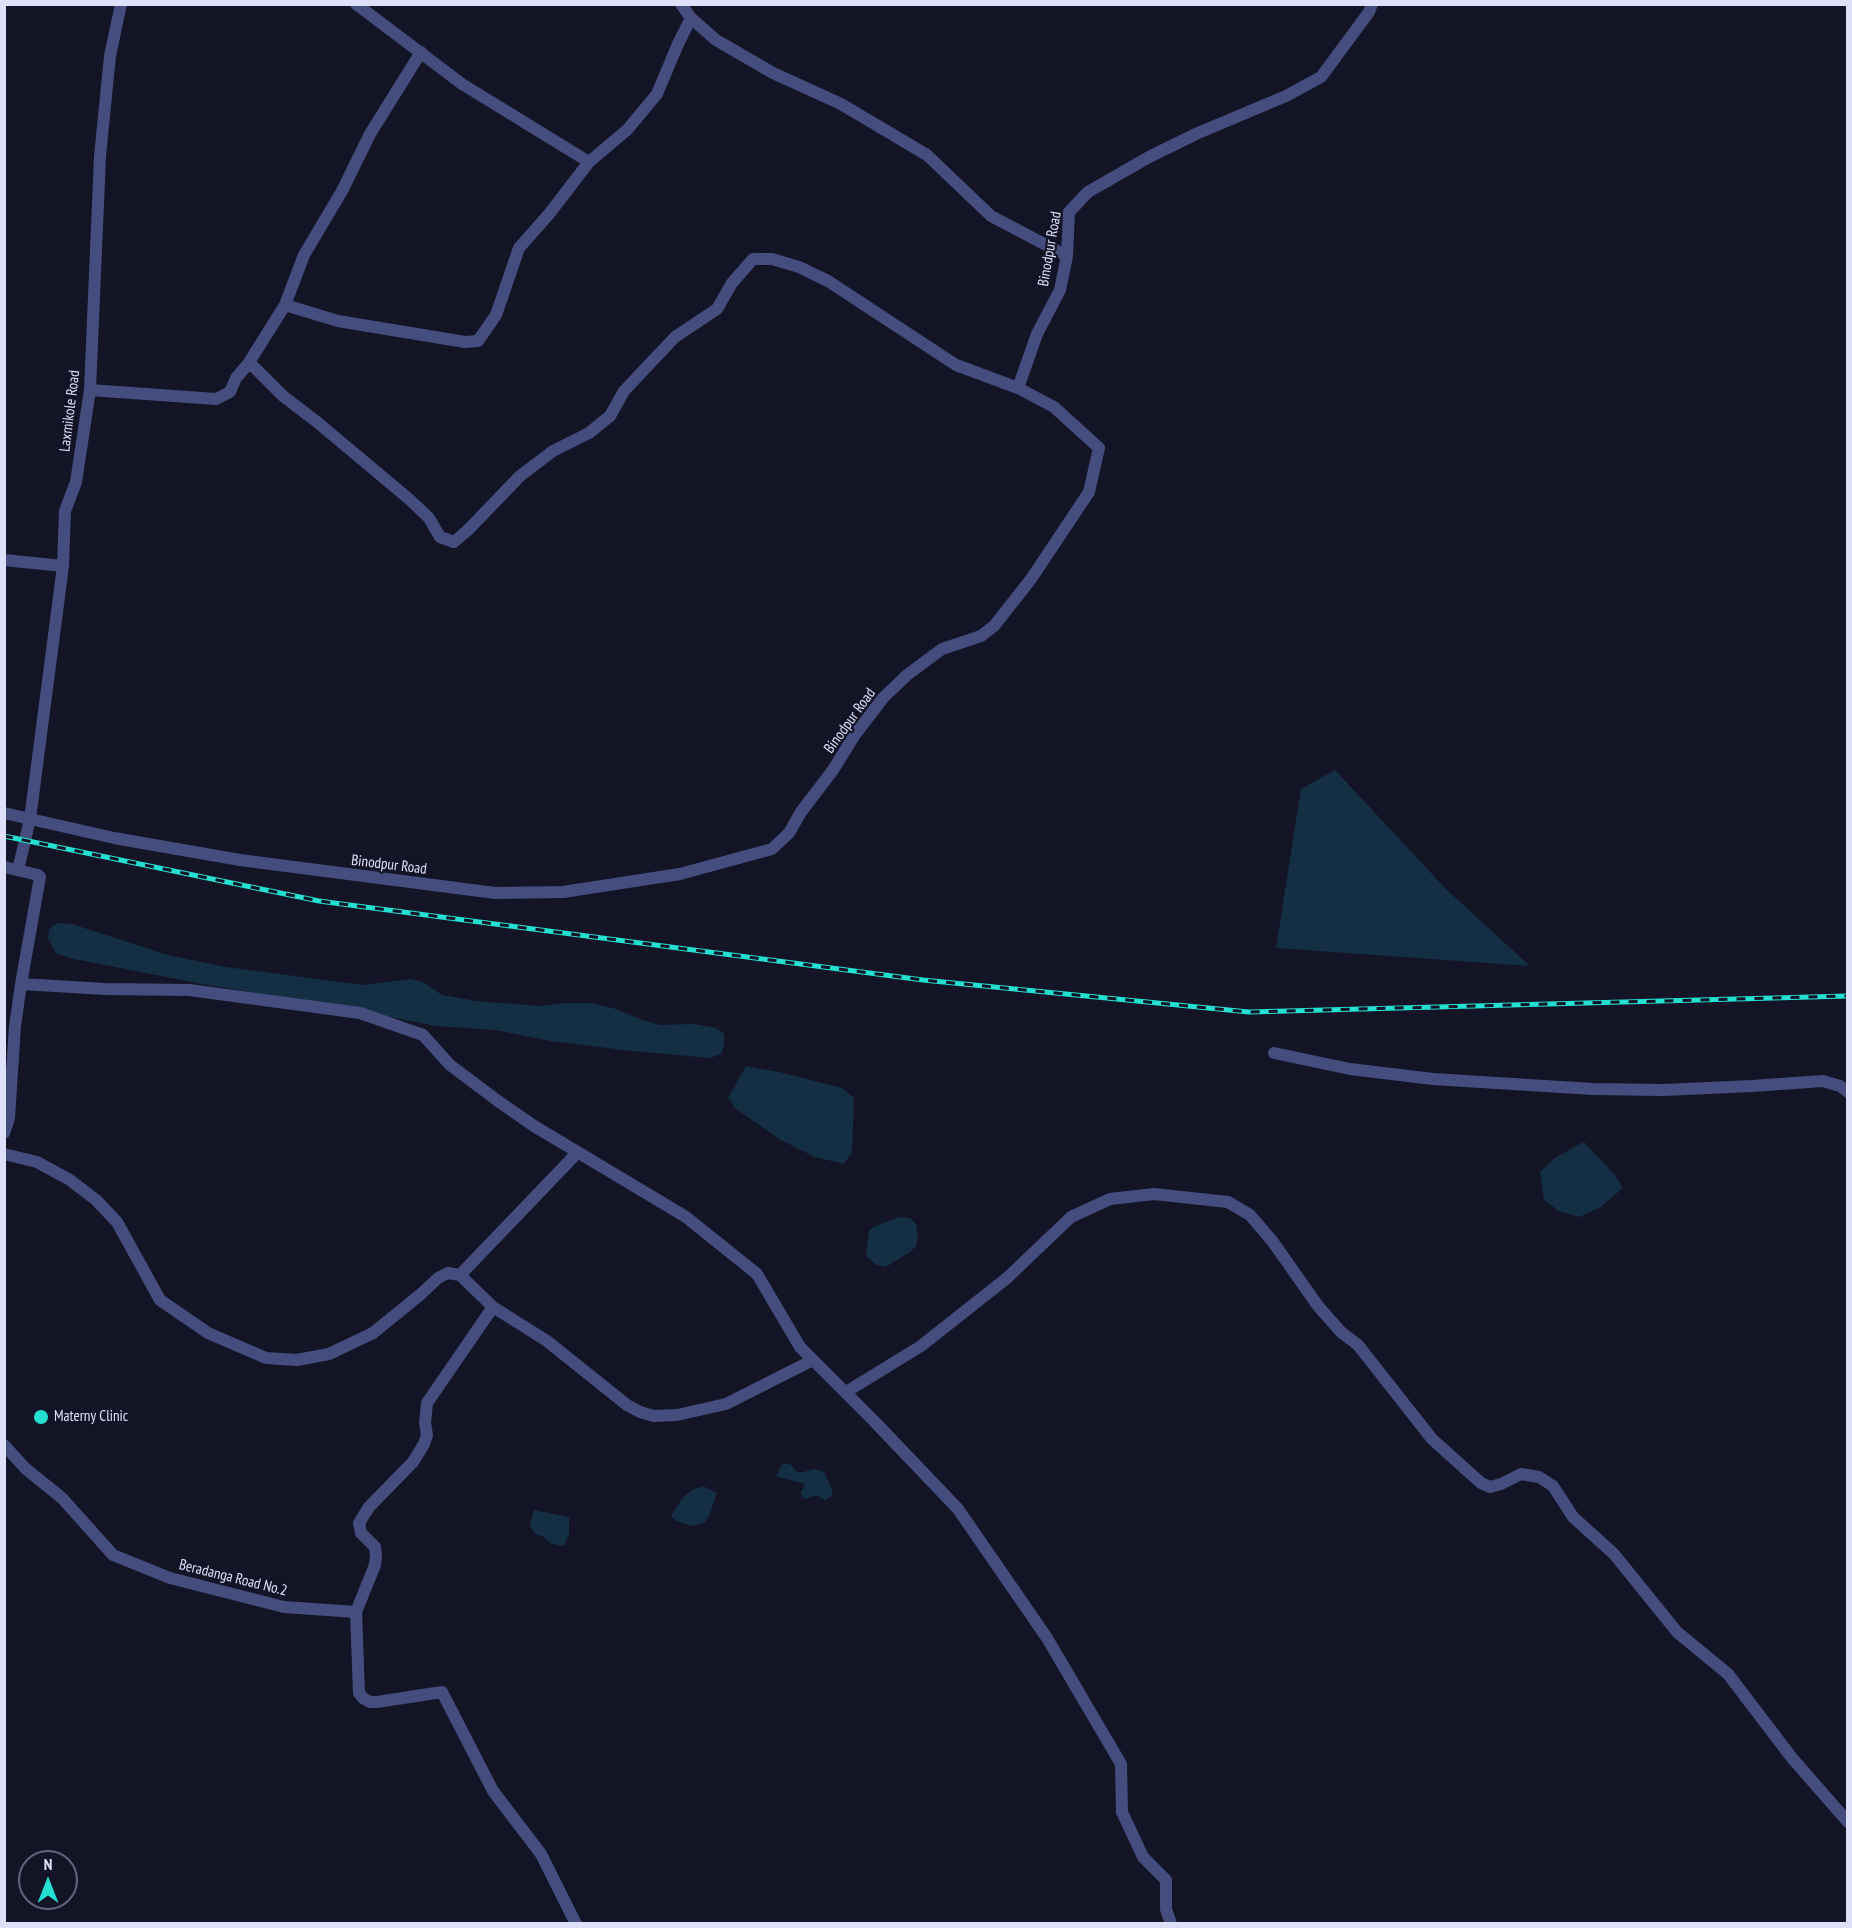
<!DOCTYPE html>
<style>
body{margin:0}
#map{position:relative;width:1852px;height:1928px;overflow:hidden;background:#131426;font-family:"PT Sans Narrow",sans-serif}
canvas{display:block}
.frame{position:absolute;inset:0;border:6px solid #dee0fa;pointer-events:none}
.north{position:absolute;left:18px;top:1850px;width:60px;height:60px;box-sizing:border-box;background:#131426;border:2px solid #64667b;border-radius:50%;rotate:0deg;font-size:16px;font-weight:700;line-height:24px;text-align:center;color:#dee0fa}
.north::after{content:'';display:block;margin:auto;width:21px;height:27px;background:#24e0d1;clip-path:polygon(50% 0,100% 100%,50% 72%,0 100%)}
</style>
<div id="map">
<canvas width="1852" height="1928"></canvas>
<div class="frame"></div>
<div class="north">N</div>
</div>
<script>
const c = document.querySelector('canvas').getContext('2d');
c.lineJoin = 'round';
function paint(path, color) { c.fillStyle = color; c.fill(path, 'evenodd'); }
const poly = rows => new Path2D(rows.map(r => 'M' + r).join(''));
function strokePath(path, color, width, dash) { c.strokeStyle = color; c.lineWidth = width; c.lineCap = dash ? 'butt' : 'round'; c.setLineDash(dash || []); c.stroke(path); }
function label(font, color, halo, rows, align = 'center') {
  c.font = font + ' "PT Sans Narrow",sans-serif'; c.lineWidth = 4.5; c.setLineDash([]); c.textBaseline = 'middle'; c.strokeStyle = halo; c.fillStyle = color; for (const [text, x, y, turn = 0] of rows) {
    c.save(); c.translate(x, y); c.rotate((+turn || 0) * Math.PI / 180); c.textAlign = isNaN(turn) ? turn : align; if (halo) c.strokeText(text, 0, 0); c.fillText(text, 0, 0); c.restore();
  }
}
paint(poly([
 [1335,770,1446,889,1530,966,1276,948,1301,789],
 [58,923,72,924,168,955,226,967,363,985,411,979,423,982,442,995,476,1001,539,1006,567,1003,592,1003,616,1009,642,1020,660,1025,694,1024,716,1028,724,1034,724,1046,721,1054,710,1058,623,1050,551,1041,495,1030,436,1026,345,1008,202,984,69,958,56,953,48,938,49,929],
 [746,1066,779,1072,842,1088,854,1098,852,1152,844,1164,815,1157,781,1140,736,1109,728,1098],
 [1584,1142,1614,1174,1623,1188,1601,1207,1579,1217,1559,1211,1544,1200,1540,1172,1556,1157],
 [899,1217,910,1218,916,1224,918,1238,916,1246,910,1252,889,1265,883,1267,875,1264,866,1256,869,1231,873,1227],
 [783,1463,792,1465,795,1471,800,1473,814,1469,824,1472,832,1489,832,1496,825,1500,816,1495,806,1499,802,1497,801,1492,804,1488,805,1484,776,1476],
 [703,1486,717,1493,709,1516,704,1523,693,1526,676,1521,671,1516,683,1497,692,1490],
 [534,1510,569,1517,569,1534,564,1546,552,1544,542,1536,535,1534,530,1525]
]), '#142f44');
strokePath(poly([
 [356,4,462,84,589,162],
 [681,4,691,18,716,40,773,73,841,104,927,155,991,216,1067,256],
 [285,305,338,321,465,342,478,341,496,315,519,248,549,214,589,162,627,130,657,94,678,44,691,18],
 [248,364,285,305,304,255,342,191,370,134,421,52],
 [90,390,216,399,230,392,236,378,248,364,255,368,283,396,317,422,409,499,429,518,440,537,454,542,468,530,520,476,553,451,589,433,610,416,624,391,675,337,717,309,732,283,753,259,772,259,799,267,828,281,956,365,1018,388],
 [4,560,63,566],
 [4,813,114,838,240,860,495,893,563,892,680,874,772,849,789,833,801,812,833,770,854,736,883,698,907,675,942,649,981,636,994,626,1031,579,1089,492,1099,448,1054,407,1018,388,1037,334,1060,290,1067,256,1069,212,1088,192,1149,157,1198,133,1286,96,1321,77,1369,12,1372,4],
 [4,867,38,875,40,877,21,984,15,1026,9,1118,4,1133],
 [18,870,30,819,63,566,65,511,76,482,90,390,100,156,110,56,121,4],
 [21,984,105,989,189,990,360,1013,423,1035,450,1065,498,1101,534,1126,686,1217,757,1274,800,1347,874,1421,958,1509,1047,1638,1121,1764,1122,1812,1143,1857,1166,1880,1166,1909,1171,1924],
 [1274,1053,1350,1069,1433,1079,1593,1089,1663,1090,1752,1086,1823,1081,1840,1086,1848,1092],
 [4,1154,37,1162,70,1180,96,1200,117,1222,160,1300,208,1333,266,1358,297,1360,329,1354,373,1333,421,1294,438,1278,448,1273,460,1275,493,1307,547,1341,627,1405,640,1412,654,1416,677,1415,726,1404,813,1360],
 [460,1275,578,1152],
 [846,1392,921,1346,1007,1278,1071,1217,1110,1199,1154,1194,1228,1202,1250,1215,1273,1242,1318,1306,1341,1332,1358,1345,1432,1439,1481,1483,1490,1487,1501,1484,1521,1474,1539,1477,1553,1486,1573,1517,1614,1554,1677,1632,1728,1674,1792,1758,1848,1822],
 [4,1445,26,1469,62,1498,113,1555,170,1578,284,1607,356,1612,359,1693,363,1698,370,1702,377,1702,442,1692,493,1791,541,1854,576,1924],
 [356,1612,375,1565,376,1556,375,1547,361,1533,359,1523,369,1507,413,1462,424,1444,427,1435,425,1423,427,1403,493,1307]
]), '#454d7f', 12);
const rail = poly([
 [4,836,319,901,923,980,1249,1012,1848,996]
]);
strokePath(rail, '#24e0d1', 5);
strokePath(rail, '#131426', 3, [9]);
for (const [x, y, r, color] of [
 [41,1417,8,"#24e0d1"]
]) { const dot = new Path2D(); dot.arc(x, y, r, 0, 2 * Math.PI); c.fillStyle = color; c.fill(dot); strokePath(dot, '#131426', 2); }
label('15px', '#dee0fa', '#131426', [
 ["Binodpur Road",1050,249,-80],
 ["Laxmikole Road",70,411,-83],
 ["Binodpur Road",850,721,-54],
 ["Binodpur Road",389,865,7],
 ["Beradanga Road No.2",233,1578,14]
]);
label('15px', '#dee0fa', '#131426', [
 ["Materny Clinic",54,1417]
], 'left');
</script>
